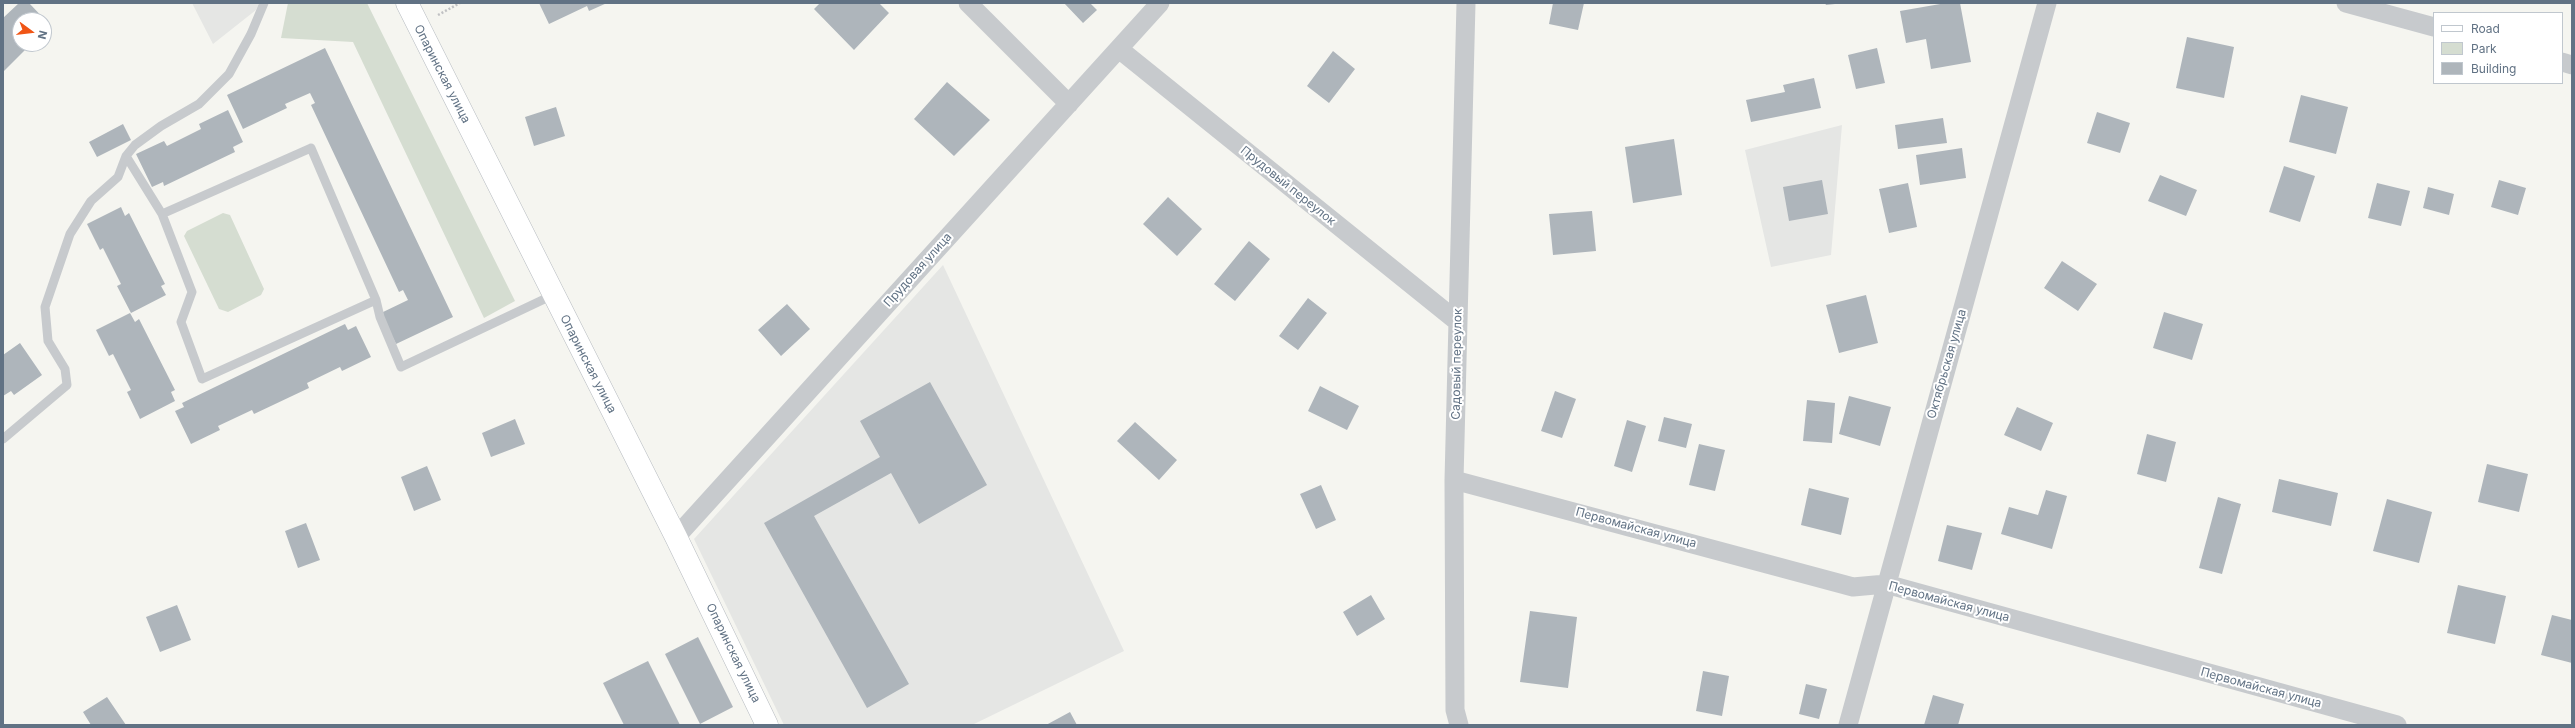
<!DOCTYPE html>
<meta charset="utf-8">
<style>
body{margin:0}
#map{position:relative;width:2575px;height:728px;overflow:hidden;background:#f5f5f0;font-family:Inter,sans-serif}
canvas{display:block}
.frame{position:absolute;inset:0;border:4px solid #617284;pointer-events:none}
.legend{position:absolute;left:2433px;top:12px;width:130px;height:72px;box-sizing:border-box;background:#fff;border:1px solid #c0c7ce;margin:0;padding:5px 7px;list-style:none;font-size:12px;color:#617284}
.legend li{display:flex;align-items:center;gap:8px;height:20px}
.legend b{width:20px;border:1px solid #c0c7ce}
.north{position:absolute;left:12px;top:12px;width:40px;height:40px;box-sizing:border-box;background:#fff;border:1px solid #c0c7ce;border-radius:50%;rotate:105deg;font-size:11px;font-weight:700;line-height:16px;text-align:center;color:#617284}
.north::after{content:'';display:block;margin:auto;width:14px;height:18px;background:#f05515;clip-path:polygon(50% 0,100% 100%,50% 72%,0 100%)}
</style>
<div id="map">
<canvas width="2575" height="728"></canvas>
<div class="frame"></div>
<ul class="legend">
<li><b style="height:5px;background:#fff"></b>Road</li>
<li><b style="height:11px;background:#d5ddd1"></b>Park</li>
<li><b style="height:11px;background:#aeb5bb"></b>Building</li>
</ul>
<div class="north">N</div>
</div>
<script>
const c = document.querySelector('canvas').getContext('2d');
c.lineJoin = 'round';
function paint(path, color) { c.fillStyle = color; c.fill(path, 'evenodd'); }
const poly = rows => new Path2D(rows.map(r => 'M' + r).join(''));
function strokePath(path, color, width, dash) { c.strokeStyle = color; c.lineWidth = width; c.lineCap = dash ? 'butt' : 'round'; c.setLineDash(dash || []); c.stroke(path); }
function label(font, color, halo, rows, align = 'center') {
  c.font = font + ' Inter,sans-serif'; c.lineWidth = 4; c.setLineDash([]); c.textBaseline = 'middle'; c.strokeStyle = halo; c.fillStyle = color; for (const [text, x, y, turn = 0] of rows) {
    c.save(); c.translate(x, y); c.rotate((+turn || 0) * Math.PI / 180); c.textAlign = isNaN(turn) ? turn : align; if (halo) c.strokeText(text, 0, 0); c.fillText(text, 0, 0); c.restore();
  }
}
paint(poly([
 [192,3,259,3,256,10,213,44],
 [1842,125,1831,255,1771,267,1745,150],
 [943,265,1124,651,972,725,784,725,694,539]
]), '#e5e6e4');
paint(poly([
 [288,3,367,3,515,301,484,318,353,42,281,38],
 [223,213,230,215,264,289,261,295,228,312,219,309,184,236,187,231]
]), '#d5ddd1');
paint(poly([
 [19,3,29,3,50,25,44,32,44,20,20,20,20,44,31,44,3,72,3,18],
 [539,3,607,3,589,11,587,6,549,24],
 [820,3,879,3,889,13,854,50,814,9],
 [1064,3,1090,3,1097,10,1083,23],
 [1553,3,1584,3,1578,30,1549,24],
 [1825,3,1835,3,1835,4,1826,5],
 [1946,3,1960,3,1971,62,1931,69,1926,39,1906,43,1900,11],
 [2187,37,2234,47,2224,98,2176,88],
 [325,48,453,317,396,344,381,313,408,300,403,290,399,292,311,105,315,103,310,93,285,104,287,108,243,129,227,95],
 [1877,48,1885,83,1856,89,1848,55],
 [1333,51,1355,69,1329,103,1307,86],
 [1814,78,1821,108,1751,122,1746,100,1785,92,1783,85],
 [947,82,990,120,954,156,914,119],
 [2301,95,2348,107,2336,154,2289,142],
 [556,107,565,136,534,146,525,117],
 [228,110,243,142,233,147,235,152,164,186,163,182,152,187,136,154,164,141,167,146,201,129,199,124],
 [2097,112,2130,123,2120,153,2087,143],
 [1943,118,1947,143,1898,149,1895,125],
 [123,124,131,140,97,157,89,142],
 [1674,139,1682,195,1633,203,1625,147],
 [1962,148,1966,178,1920,185,1916,155],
 [2284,166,2315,176,2300,222,2269,212],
 [2160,175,2197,190,2186,216,2148,201],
 [1822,180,1828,214,1789,221,1783,187],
 [2499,180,2526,188,2518,215,2491,207],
 [1908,183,1917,227,1889,233,1879,189],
 [2377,183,2410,191,2401,226,2368,218],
 [2428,187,2454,194,2449,215,2423,208],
 [1168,197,1202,229,1177,256,1143,224],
 [121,207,125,216,129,213,165,284,161,286,166,295,131,313,117,286,121,284,103,248,100,250,87,224],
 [1592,211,1596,251,1553,255,1549,214],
 [1249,241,1270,259,1235,301,1214,284],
 [2062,261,2097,284,2078,311,2044,288],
 [1866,295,1878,343,1839,353,1826,305],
 [1308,298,1327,313,1298,350,1279,336],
 [787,304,810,329,781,356,758,330],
 [2164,312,2203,324,2192,360,2153,348],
 [130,313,135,322,139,319,175,390,171,392,175,401,140,419,127,392,131,390,113,354,109,356,96,330],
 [345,324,348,330,356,326,371,357,342,371,340,367,307,383,309,388,254,414,252,410,218,426,220,430,191,444,175,411,184,407,182,403],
 [20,343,42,375,14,395,11,391,3,396,3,355],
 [930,382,987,485,919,524,891,473,814,516,909,684,867,708,764,523,880,457,860,421],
 [1320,386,1359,406,1347,430,1308,411],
 [1555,391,1576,399,1562,438,1541,431],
 [1849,396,1891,407,1880,446,1839,434],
 [1807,400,1835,403,1832,443,1803,441],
 [2017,407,2053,423,2041,451,2004,435],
 [1664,417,1692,424,1686,448,1658,441],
 [515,419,525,444,491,457,482,433],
 [1627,420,1646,426,1632,472,1614,466],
 [1135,422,1177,460,1159,480,1117,441],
 [2147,434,2176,442,2166,482,2137,474],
 [1699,444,1725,450,1715,491,1689,485],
 [2487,464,2528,474,2519,512,2478,502],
 [427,466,441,500,414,511,401,477],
 [2279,479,2338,493,2331,526,2272,512],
 [1321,485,1336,520,1316,529,1300,494],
 [1809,488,1849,498,1841,535,1801,525],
 [2046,490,2067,496,2052,549,2001,534,2009,507,2038,515],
 [2218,497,2241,504,2222,574,2199,568],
 [2387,499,2432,512,2419,563,2373,551],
 [306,523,320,560,298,568,285,531],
 [1947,525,1982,533,1972,570,1938,561],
 [2458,585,2506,596,2495,644,2447,633],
 [1371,595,1385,619,1357,636,1343,612],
 [177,605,191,640,160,652,146,617],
 [1530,611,1577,617,1568,688,1520,682],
 [2552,615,2572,620,2572,663,2541,655],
 [698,637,733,707,700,724,665,654],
 [648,661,680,725,624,725,603,683],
 [1703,671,1729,676,1722,716,1696,711],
 [1806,684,1827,689,1819,719,1799,714],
 [1933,695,1964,704,1958,725,1924,725],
 [107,697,126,725,91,725,83,712],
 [1070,712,1077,725,1046,725]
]), '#aeb5bb');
const secondary = poly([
 [407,3,676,537,767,725]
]);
strokePath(secondary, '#b6bbc0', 23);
strokePath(poly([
 [438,15,460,3]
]), '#c0c1c3', 2.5, [2, 2]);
strokePath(poly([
 [126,156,162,214,192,292,181,322,202,379,376,300,311,148,162,214],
 [376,300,380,317,401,367,553,295],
 [3,439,67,385,65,369,48,341,45,307,70,234,91,201,118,177,126,156,135,145,161,126,199,104,229,74,251,34,264,3]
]), '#c7cacd', 9);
strokePath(poly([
 [968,3,1069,104],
 [2346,3,2434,27],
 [1119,49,1458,322],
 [2562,62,2572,65],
 [1454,480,1853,587,1886,584,2397,725],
 [676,537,1160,3],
 [1459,725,1455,710,1454,480,1466,3],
 [1848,725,2047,3]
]), '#c7cacd', 19);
strokePath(secondary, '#fff', 22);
label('12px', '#617284', '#fff', [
 ["Опаринская улица",442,74,63],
 ["Прудовый переулок",1288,186,39],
 ["Прудовая улица",918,270,-48],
 ["Опаринская улица",588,364,63],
 ["Садовый переулок",1457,364,-89],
 ["Октябрьская улица",1947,364,-74],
 ["Первомайская улица",1636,528,15],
 ["Первомайская улица",1949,602,15],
 ["Опаринская улица",733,653,64],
 ["Первомайская улица",2261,688,15]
]);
</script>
